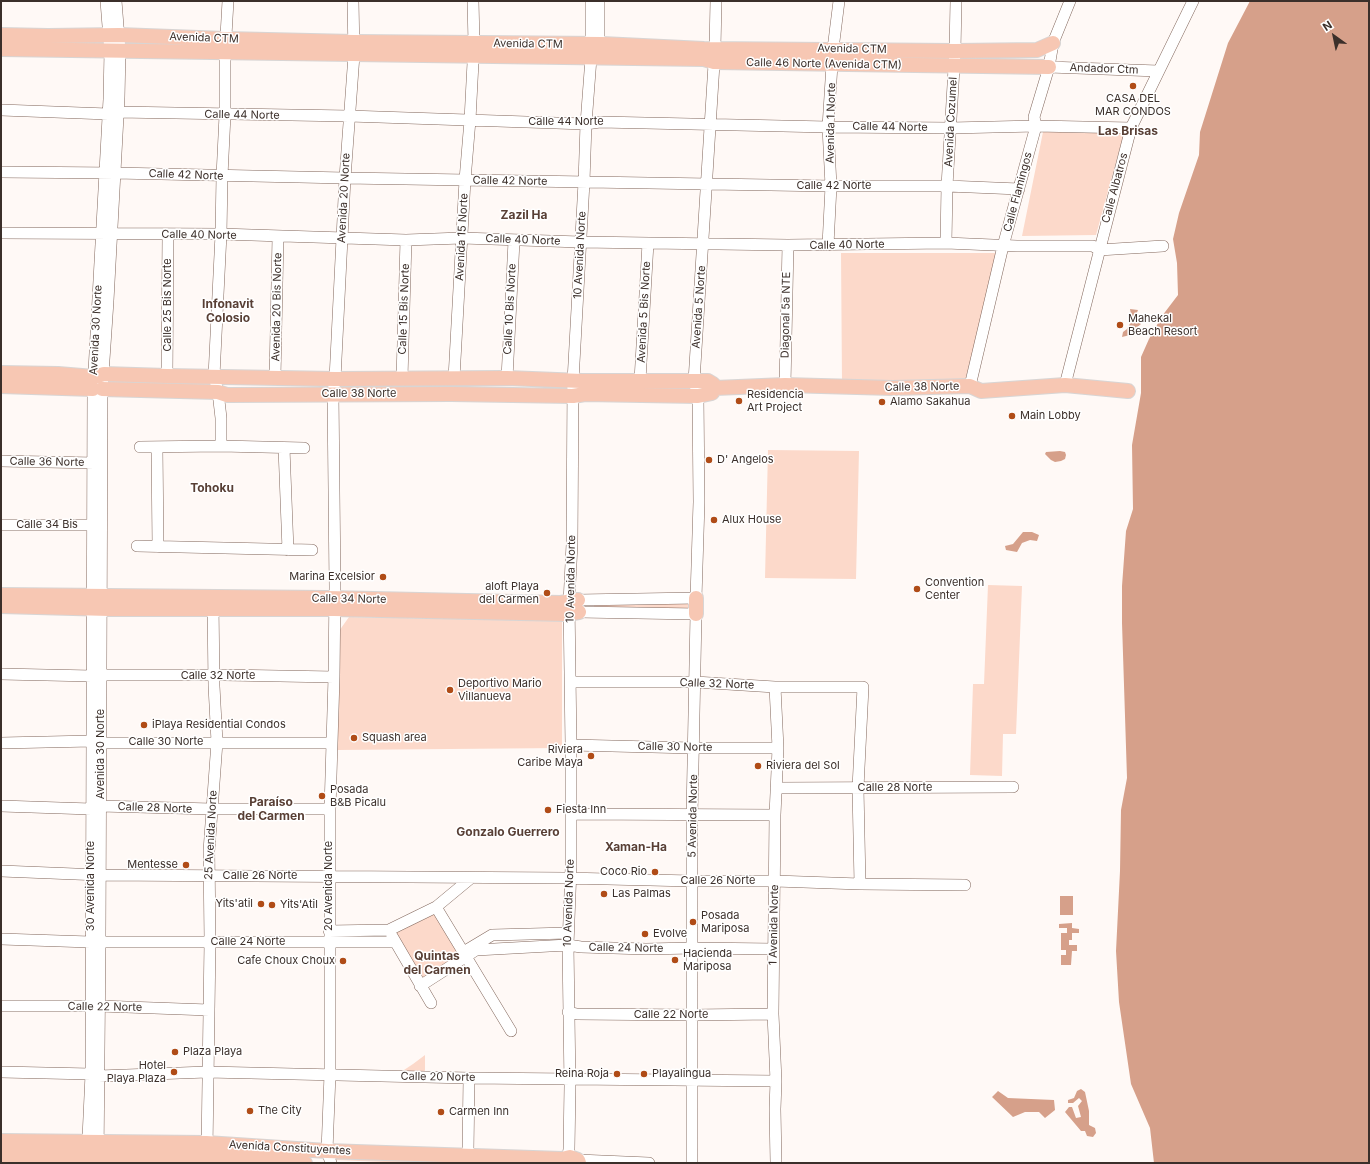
<!DOCTYPE html>
<meta charset="utf-8">
<style>
body{margin:0}
#map{position:relative;width:1370px;height:1164px;overflow:hidden;background:#fff9f6;font-family:Inter,sans-serif}
canvas{display:block}
.frame{position:absolute;inset:0;border:2px solid #3b2f2a;pointer-events:none}
.north{position:absolute;left:1314px;top:16px;width:40px;height:40px;-webkit-text-stroke:3px #fff;paint-order:stroke;rotate:327deg;font-size:11px;font-weight:700;line-height:16px;text-align:center;color:#3b2f2a}
.north::after{content:'';display:block;margin:auto;width:14px;height:18px;background:#3b2f2a;clip-path:polygon(50% 0,100% 100%,50% 72%,0 100%)}
</style>
<div id="map">
<canvas width="1370" height="1164"></canvas>
<div class="frame"></div>
<div class="north">N</div>
</div>
<script>
const c = document.querySelector('canvas').getContext('2d');
c.lineJoin = 'round';
function paint(path, color) { c.fillStyle = color; c.fill(path, 'evenodd'); }
const poly = rows => new Path2D(rows.map(r => 'M' + r).join(''));
function strokePath(path, color, width, dash) { c.strokeStyle = color; c.lineWidth = width; c.lineCap = dash ? 'butt' : 'round'; c.setLineDash(dash || []); c.stroke(path); }
function label(font, color, halo, rows, align = 'center') {
  c.font = font + ' Inter,sans-serif'; c.lineWidth = 3; c.setLineDash([]); c.textBaseline = 'middle'; c.strokeStyle = halo; c.fillStyle = color; for (const [text, x, y, turn = 0] of rows) {
    c.save(); c.translate(x, y); c.rotate((+turn || 0) * Math.PI / 180); c.textAlign = isNaN(turn) ? turn : align; if (halo) c.strokeText(text, 0, 0); c.fillText(text, 0, 0); c.restore();
  }
}
paint(poly([
 [1043,132,1124,133,1096,235,1022,236],
 [841,253,1000,253,965,381,842,383],
 [768,450,859,451,856,579,765,578],
 [988,585,1022,586,1016,734,1003,734,1002,776,970,775,973,684,984,684],
 [691,603,691,610,594,607,594,605,598,604],
 [349,617,562,621,562,748,337,750,339,631],
 [435,910,463,955,420,980,394,934],
 [425,1055,425,1072,401,1072,413,1064],
 [333,1158,456,1162,455,1163,409,1163,335,1160]
]), '#fcd9ca');
paint(poly([
 [1250,1,1369,1,1369,1163,1154,1163,1150,1128,1131,1084,1119,1002,1116,951,1120,871,1121,810,1127,778,1122,623,1122,586,1126,531,1133,509,1132,445,1141,393,1141,357,1149,339,1162,316,1178,295,1177,263,1173,239,1179,213,1199,155,1200,132,1228,43],
 [1130,309,1138,310,1136,315,1137,319,1141,324,1135,329,1130,335,1122,337,1123,332,1127,329,1132,320],
 [1060,451,1065,452,1066,455,1065,459,1061,461,1055,462,1051,460,1045,454,1046,452],
 [1023,532,1032,532,1039,535,1037,541,1030,540,1022,543,1017,552,1006,550,1005,546,1013,544],
 [1060,896,1073,896,1073,915,1060,915],
 [1072,923,1072,928,1079,929,1079,933,1072,933,1072,940,1069,940,1069,945,1077,945,1077,951,1072,951,1071,965,1061,965,1061,955,1066,955,1066,950,1061,950,1061,933,1067,933,1067,928,1059,928,1059,924],
 [1081,1089,1085,1092,1089,1111,1089,1125,1095,1128,1096,1133,1093,1137,1087,1136,1085,1131,1081,1131,1065,1112,1069,1107,1072,1107,1076,1118,1081,1117,1078,1106,1082,1101,1079,1098,1073,1103,1068,1103,1068,1100,1074,1098,1077,1091],
 [998,1091,1008,1098,1054,1100,1055,1110,1045,1118,1039,1112,1025,1112,1013,1117,992,1097]
]), '#d6a08a');
const minor = poly([
 [599,1,599,44],
 [1049,67,1158,71],
 [1,110,108,114,118,112,349,116,586,124,600,122,828,127,951,128,1036,126,1131,128],
 [1,172,115,173,345,178,831,186,947,186,1019,189],
 [1,233,221,234,406,240,462,238,580,242,788,245,946,243,1017,246,1093,246,1099,250,1163,246],
 [946,243,947,186,955,51,956,1],
 [828,245,831,186,828,127,833,49,839,1],
 [167,376,168,234],
 [275,377,278,237],
 [402,378,406,240],
 [454,378,465,180,470,120,474,43,473,1],
 [507,378,514,241],
 [640,380,648,243],
 [785,385,788,245],
 [1065,385,1131,128,1193,1],
 [970,386,1003,246,1036,126,1034,117,1049,67,1053,43,1070,1],
 [221,446,221,418,218,392,214,376,221,234,222,176,225,115,225,53,228,1],
 [140,447,221,446,304,448],
 [157,447,158,547],
 [284,448,288,550],
 [1,461,94,463],
 [1,525,93,525],
 [137,546,312,550],
 [578,600,696,598,699,502,698,396,694,381,715,48,716,1],
 [579,612,696,614,692,815,692,1163],
 [1,674,92,676],
 [101,675,225,675,334,677],
 [571,682,695,682,775,687,863,687,858,788,860,884],
 [775,687,778,748,775,815,773,1014,776,1081,775,1109,776,1163],
 [1,743,92,741,101,743,331,743],
 [571,745,693,748,778,748],
 [776,788,1013,787],
 [1,806,91,809],
 [100,806,212,809,330,809],
 [571,814,775,815],
 [1,871,100,875,565,878,692,881,775,881,860,884,965,885],
 [436,907,511,1031],
 [329,931,389,930,436,907,471,878],
 [392,936,431,1003],
 [1,939,90,942],
 [100,942,395,942],
 [467,950,492,935,568,933],
 [420,986,476,950,568,945,581,947,646,949,693,948,774,949],
 [1,1006,99,1006,209,1010],
 [568,1012,577,1014,692,1015,773,1014],
 [1,1072,91,1074],
 [99,1076,207,1072,469,1078,776,1081],
 [207,1150,210,942,209,851,217,742,214,686,213,602],
 [568,1157,569,1149,570,1086,568,945,571,868,571,745,569,602,572,544,573,381,584,182,586,124,591,58,591,1],
 [578,1160,649,1163],
 [89,1163,88,1138,91,1074,93,389,109,99,110,51,106,1],
 [98,1163,100,942,102,389,108,301,119,98,120,51,116,1],
 [331,1163,327,1151,330,1074,330,809,334,677,335,587,333,394,335,379,345,178,354,55,353,1],
 [463,1163,468,1152,469,1078]
]);
const major = poly([
 [1,35,48,36,119,35,225,39,354,42,602,44,704,49,955,51,1037,50,1053,43],
 [1,49,704,59,714,62,1049,67],
 [1,373,58,374,94,377,104,374,167,376,335,379,507,378,582,381,708,381,713,384,715,388],
 [1,386,93,389],
 [715,388,785,385,893,388,970,386,981,391,1065,385,1128,391],
 [102,389,218,392,227,395,451,394,573,396,585,394,698,396,712,393,715,388],
 [1,595,326,598,561,603,578,600],
 [1,606,109,609,334,609,567,614,579,612],
 [696,614,696,598],
 [1,1141,206,1143,327,1151,562,1159,570,1157,578,1160,579,1163],
 [1,1155,207,1157,305,1163]
]);
strokePath(minor, '#83685d', 12);
strokePath(major, '#d8d5d4', 16);
strokePath(minor, '#fff', 11);
strokePath(major, '#f7c7b3', 14);
for (const [x, y, r, color] of [
 [1133,86,4,"#b04c17"],
 [1120,325,4,"#b04c17"],
 [739,401,4,"#b04c17"],
 [882,402,4,"#b04c17"],
 [1012,416,4,"#b04c17"],
 [709,460,4,"#b04c17"],
 [714,520,4,"#b04c17"],
 [383,577,4,"#b04c17"],
 [917,589,4,"#b04c17"],
 [547,593,4,"#b04c17"],
 [450,690,4,"#b04c17"],
 [144,725,4,"#b04c17"],
 [354,738,4,"#b04c17"],
 [591,756,4,"#b04c17"],
 [758,766,4,"#b04c17"],
 [322,796,4,"#b04c17"],
 [548,810,4,"#b04c17"],
 [186,865,4,"#b04c17"],
 [655,872,4,"#b04c17"],
 [604,894,4,"#b04c17"],
 [261,904,4,"#b04c17"],
 [272,905,4,"#b04c17"],
 [693,922,4,"#b04c17"],
 [645,934,4,"#b04c17"],
 [675,960,4,"#b04c17"],
 [343,961,4,"#b04c17"],
 [175,1052,4,"#b04c17"],
 [174,1072,4,"#b04c17"],
 [617,1074,4,"#b04c17"],
 [644,1074,4,"#b04c17"],
 [250,1111,4,"#b04c17"],
 [441,1112,4,"#b04c17"]
]) { const dot = new Path2D(); dot.arc(x, y, r, 0, 2 * Math.PI); c.fillStyle = color; c.fill(dot); strokePath(dot, '#fff', 1.5); }
label('11px', '#3b2f2a', '#fff', [
 ["Avenida CTM",204,38,2],
 ["Avenida CTM",528,44,1],
 ["Avenida CTM",852,49,1],
 ["Calle 46 Norte (Avenida CTM)",824,64,1],
 ["Andador Ctm",1104,69,2],
 ["Calle 44 Norte",242,115,1],
 ["Calle 44 Norte",566,122],
 ["Avenida Cozumel",951,122,-87],
 ["Avenida 1 Norte",831,123,-89],
 ["Calle 44 Norte",890,127,1],
 ["Calle 42 Norte",186,175,2],
 ["Calle 42 Norte",510,181,1],
 ["Calle 42 Norte",834,186],
 ["Calle Albatros",1115,188,-75],
 ["Calle Flamingos",1018,192,-75],
 ["Avenida 20 Norte",344,198,-87],
 ["Calle 40 Norte",199,235,1],
 ["Avenida 15 Norte",462,237,-87],
 ["Calle 40 Norte",523,240,2],
 ["Calle 40 Norte",847,245,-1],
 ["10 Avenida Norte",580,255,-87],
 ["Calle 25 Bis Norte",168,305,-90],
 ["Avenida 20 Bis Norte",277,307,-89],
 ["Avenida 5 Norte",699,307,-86],
 ["Calle 15 Bis Norte",404,309,-88],
 ["Calle 10 Bis Norte",510,309,-87],
 ["Avenida 5 Bis Norte",644,312,-87],
 ["Diagonal 5a NTE",786,315,-89],
 ["Avenida 30 Norte",96,330,-87],
 ["Calle 38 Norte",922,387,-1],
 ["Calle 38 Norte",359,394],
 ["Calle 36 Norte",47,462,1],
 ["Calle 34 Bis",47,525],
 ["10 Avenida Norte",571,579,-89],
 ["Calle 34 Norte",349,599,1],
 ["Calle 32 Norte",218,676],
 ["Calle 32 Norte",717,684,2],
 ["Calle 30 Norte",166,742],
 ["Calle 30 Norte",675,747,1],
 ["Avenida 30 Norte",101,754,-90],
 ["Calle 28 Norte",895,788],
 ["Calle 28 Norte",155,808,2],
 ["5 Avenida Norte",693,816,-89],
 ["25 Avenida Norte",211,835,-87],
 ["Calle 26 Norte",260,876],
 ["Calle 26 Norte",718,881],
 ["30 Avenida Norte",91,886,-90],
 ["20 Avenida Norte",329,886,-90],
 ["10 Avenida Norte",569,903,-88],
 ["1 Avenida Norte",774,925,-89],
 ["Calle 24 Norte",248,942],
 ["Calle 24 Norte",626,948,1],
 ["Calle 22 Norte",105,1007,1],
 ["Calle 22 Norte",671,1015],
 ["Calle 20 Norte",438,1077,1],
 ["Avenida Constituyentes",290,1148,3]
]);
label('11px', '#3b2f2a', '#fff', [
 ["CASA DEL",1133,99,"center"],
 ["MAR CONDOS",1133,112,"center"],
 ["Mahekal",1128,319],
 ["Beach Resort",1128,332],
 ["Residencia",747,395],
 ["Art Project",747,408],
 ["Alamo Sakahua",890,402],
 ["Main Lobby",1020,416],
 ["D' Angelos",717,460],
 ["Alux House",722,520],
 ["Marina Excelsior",375,577,"right"],
 ["Convention",925,583],
 ["Center",925,596],
 ["aloft Playa",539,587,"right"],
 ["del Carmen",539,600,"right"],
 ["Deportivo Mario",458,684],
 ["Villanueva",458,697],
 ["iPlaya Residential Condos",152,725],
 ["Squash area",362,738],
 ["Riviera",583,750,"right"],
 ["Caribe Maya",583,763,"right"],
 ["Riviera del Sol",766,766],
 ["Posada",330,790],
 ["B&B Picalu",330,803],
 ["Fiesta Inn",556,810],
 ["Mentesse",178,865,"right"],
 ["Coco Rio",647,872,"right"],
 ["Las Palmas",612,894],
 ["Yits'atil",253,904,"right"],
 ["Yits'Atil",280,905],
 ["Posada",701,916],
 ["Mariposa",701,929],
 ["Evolve",653,934],
 ["Hacienda",683,954],
 ["Mariposa",683,967],
 ["Cafe Choux Choux",335,961,"right"],
 ["Plaza Playa",183,1052],
 ["Hotel",166,1066,"right"],
 ["Playa Plaza",166,1079,"right"],
 ["Reina Roja",609,1074,"right"],
 ["Playalingua",652,1074],
 ["The City",258,1111],
 ["Carmen Inn",449,1112]
], 'left');
label('bold 12px', '#583f35', '#fff', [
 ["Las Brisas",1128,131],
 ["Zazil Ha",524,215],
 ["Infonavit",228,304],
 ["Colosio",228,318],
 ["Tohoku",212,488],
 ["Paraíso",271,802],
 ["del Carmen",271,816],
 ["Gonzalo Guerrero",508,832],
 ["Xaman-Ha",636,847],
 ["Quintas",437,956],
 ["del Carmen",437,970]
]);
</script>
